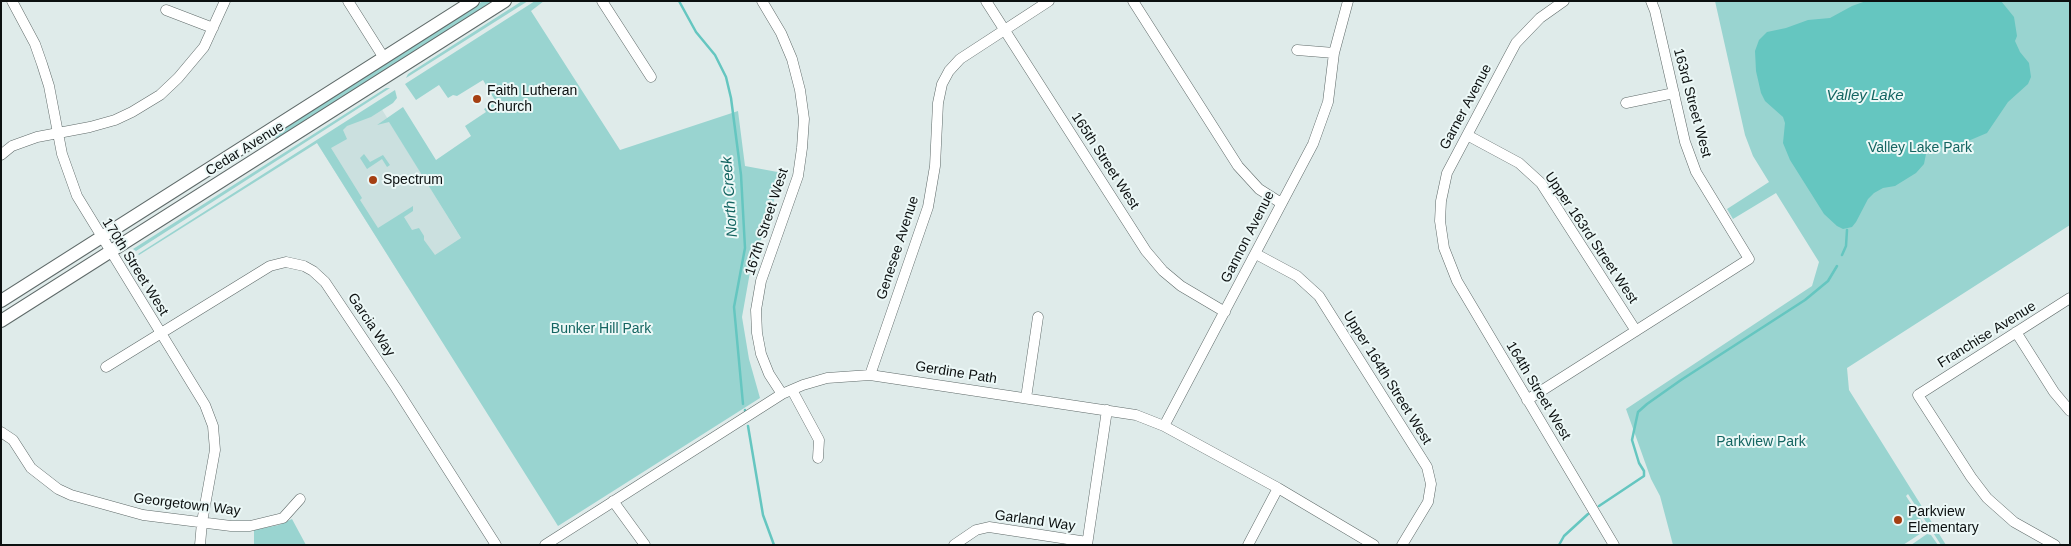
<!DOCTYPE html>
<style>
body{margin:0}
#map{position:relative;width:2071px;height:546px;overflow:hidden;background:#dfebea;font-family:Arial,sans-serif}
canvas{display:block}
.frame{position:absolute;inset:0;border:2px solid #0c1010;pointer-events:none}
</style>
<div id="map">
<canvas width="2071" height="546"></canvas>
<div class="frame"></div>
</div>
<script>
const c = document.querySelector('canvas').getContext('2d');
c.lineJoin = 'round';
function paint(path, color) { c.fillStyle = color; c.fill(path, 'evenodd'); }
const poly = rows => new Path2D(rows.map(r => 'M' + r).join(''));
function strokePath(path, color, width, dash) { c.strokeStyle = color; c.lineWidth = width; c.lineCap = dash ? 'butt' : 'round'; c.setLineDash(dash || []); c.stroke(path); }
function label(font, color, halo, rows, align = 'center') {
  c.font = font + ' Arial,sans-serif'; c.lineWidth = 4; c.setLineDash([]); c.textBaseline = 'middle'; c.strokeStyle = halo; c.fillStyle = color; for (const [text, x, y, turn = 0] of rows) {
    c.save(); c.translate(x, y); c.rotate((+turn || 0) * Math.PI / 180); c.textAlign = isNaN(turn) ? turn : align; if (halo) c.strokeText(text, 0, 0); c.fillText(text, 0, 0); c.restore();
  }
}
paint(poly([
 [378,103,467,248,407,286,317,143]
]), '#cbe0df');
paint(poly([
 [483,1,494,1,277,140,274,135],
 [522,1,528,1,406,78,408,74],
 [535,1,544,1,531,11,620,150,738,111,745,166,783,173,750,272,742,317,749,359,760,398,558,526,317,143,139,255,138,254,395,90,397,98,393,103,371,117,347,126,343,130,347,139,331,148,362,198,360,200,378,228,413,206,413,211,404,217,412,230,419,228,424,236,424,240,435,255,461,238,389,122,377,125,403,107,436,160,471,136,465,126,486,112,484,109,496,102,483,80,457,96,453,95,448,98,439,85,416,100,405,84],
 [1715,1,2070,1,2070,225,1847,368,1849,390,1946,545,1941,545,1908,494,1906,496,1926,527,1926,530,1903,545,1673,545,1660,496,1651,479,1626,409,1812,286,1819,262,1776,193,1733,219,1727,209,1769,182,1753,156,1745,135],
 [386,88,390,88,136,251,133,249],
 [364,154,370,162,383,155,390,165,387,167,382,159,367,169,360,158],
 [292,519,306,545,254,545,254,530,279,525],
 [1927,534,1931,535,1938,545,1911,545]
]), '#99d4d0');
paint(poly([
 [1866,1,2001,1,2014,17,2017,36,2015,41,2020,52,2029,63,2031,77,2028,84,2008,102,1987,133,1961,144,1930,149,1926,154,1924,164,1916,173,1895,186,1883,188,1874,193,1868,199,1856,222,1852,227,1843,229,1837,226,1824,214,1790,160,1783,143,1785,123,1783,117,1765,101,1761,93,1756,71,1755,51,1759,40,1767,32,1786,28,1808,20,1830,18,1852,6]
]), '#65c6c0');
strokePath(poly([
 [679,1,696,32,715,55,726,77,731,98,741,175,745,248,734,307,743,404],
 [1842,255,1846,246,1847,230],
 [745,410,745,411],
 [748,426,763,515,774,545],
 [1599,506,1644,476,1644,471,1639,463,1632,440,1638,412,1647,404,1681,380,1805,300,1828,281,1837,266],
 [1559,545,1564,536,1588,514]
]), '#65c6c0', 2.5);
const minor = poly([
 [12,1,35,44,42,64,49,86,62,154,77,196,205,405,213,426,215,450,202,522,200,545],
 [348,1,384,58],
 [602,1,651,77],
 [762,1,781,33,792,59,800,90,804,119,802,148,798,176,761,281,756,310,757,333,761,354,769,374,782,394],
 [986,1,1146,251,1163,271,1181,286,1225,312],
 [1133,1,1238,166,1259,189,1281,203],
 [1564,1,1540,18,1516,43,1509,56,1447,173,1441,201,1440,221,1444,248,1457,281,1614,545],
 [166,10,213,28],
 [1297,50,1334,53],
 [1626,103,1674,93],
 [1467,135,1519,163,1541,183,1636,331],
 [1,155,12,146,37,137,90,127,115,120,132,112,160,95,178,78,204,47,225,1],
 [1256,254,1297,276,1319,296,1427,467,1431,484,1428,502,1402,545],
 [2016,332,2054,392,2070,411],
 [106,367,270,266,286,262,304,266,313,271,325,282,396,388,496,545],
 [870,375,928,207,935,166,938,103,942,84,949,71,960,59,1049,1],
 [792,390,819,440,818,458],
 [1026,398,1038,317],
 [1527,400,1749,259,1696,172,1685,142,1655,11,1651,1],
 [1164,426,1313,144,1328,102,1334,53,1348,1],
 [1,432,13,440,31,468,58,489,71,495,143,515,231,526,250,526,283,518,300,499],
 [613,501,645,545],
 [545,545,782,394,803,385,827,378,870,375,1136,415,1164,426,1278,488,1374,545],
 [954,545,976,530,989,527,1087,542],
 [1087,545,1107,410],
 [1248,545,1278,488],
 [2055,545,2014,522,1987,498,1971,477,1918,395,2070,298]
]);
const major = poly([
 [1,301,473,1],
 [1,321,505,1]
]);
strokePath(minor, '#5f6a69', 11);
strokePath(major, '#5f6a69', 14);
strokePath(minor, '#fff', 10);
strokePath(major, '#fff', 12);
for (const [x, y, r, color] of [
 [477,99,5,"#a54013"],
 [373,180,5,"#a54013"],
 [1898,520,5,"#a54013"]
]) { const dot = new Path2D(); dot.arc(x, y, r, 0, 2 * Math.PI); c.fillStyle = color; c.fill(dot); strokePath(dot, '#ecf8f7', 2); }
label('14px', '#0c1010', '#ecf8f7', [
 ["Faith Lutheran",487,91],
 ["Church",487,107],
 ["Spectrum",383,180],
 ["Parkview",1908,512],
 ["Elementary",1908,528]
], 'left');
label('14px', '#0c1010', '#ecf8f7', [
 ["163rd Street West",1692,103,75],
 ["Garner Avenue",1466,107,-62],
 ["Cedar Avenue",245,149,-32],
 ["165th Street West",1105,161,57],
 ["167th Street West",767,222,-72],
 ["Gannon Avenue",1248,237,-63],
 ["Upper 163rd Street West",1591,238,56],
 ["Genesee Avenue",898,248,-72],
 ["170th Street West",135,267,58],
 ["Garcia Way",371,325,56],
 ["Franchise Avenue",1987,335,-32],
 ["Gerdine Path",956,373,9],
 ["Upper 164th Street West",1387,378,58],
 ["164th Street West",1538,391,59],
 ["Georgetown Way",187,505,7],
 ["Garland Way",1035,521,8]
]);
label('14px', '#146561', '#ecf8f7', [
 ["Valley Lake Park",1920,148],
 ["Bunker Hill Park",601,329],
 ["Parkview Park",1761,442]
]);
label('italic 15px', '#136461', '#ecf8f7', [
 ["Valley Lake",1865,96],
 ["North Creek",730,197,-94]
]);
</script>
